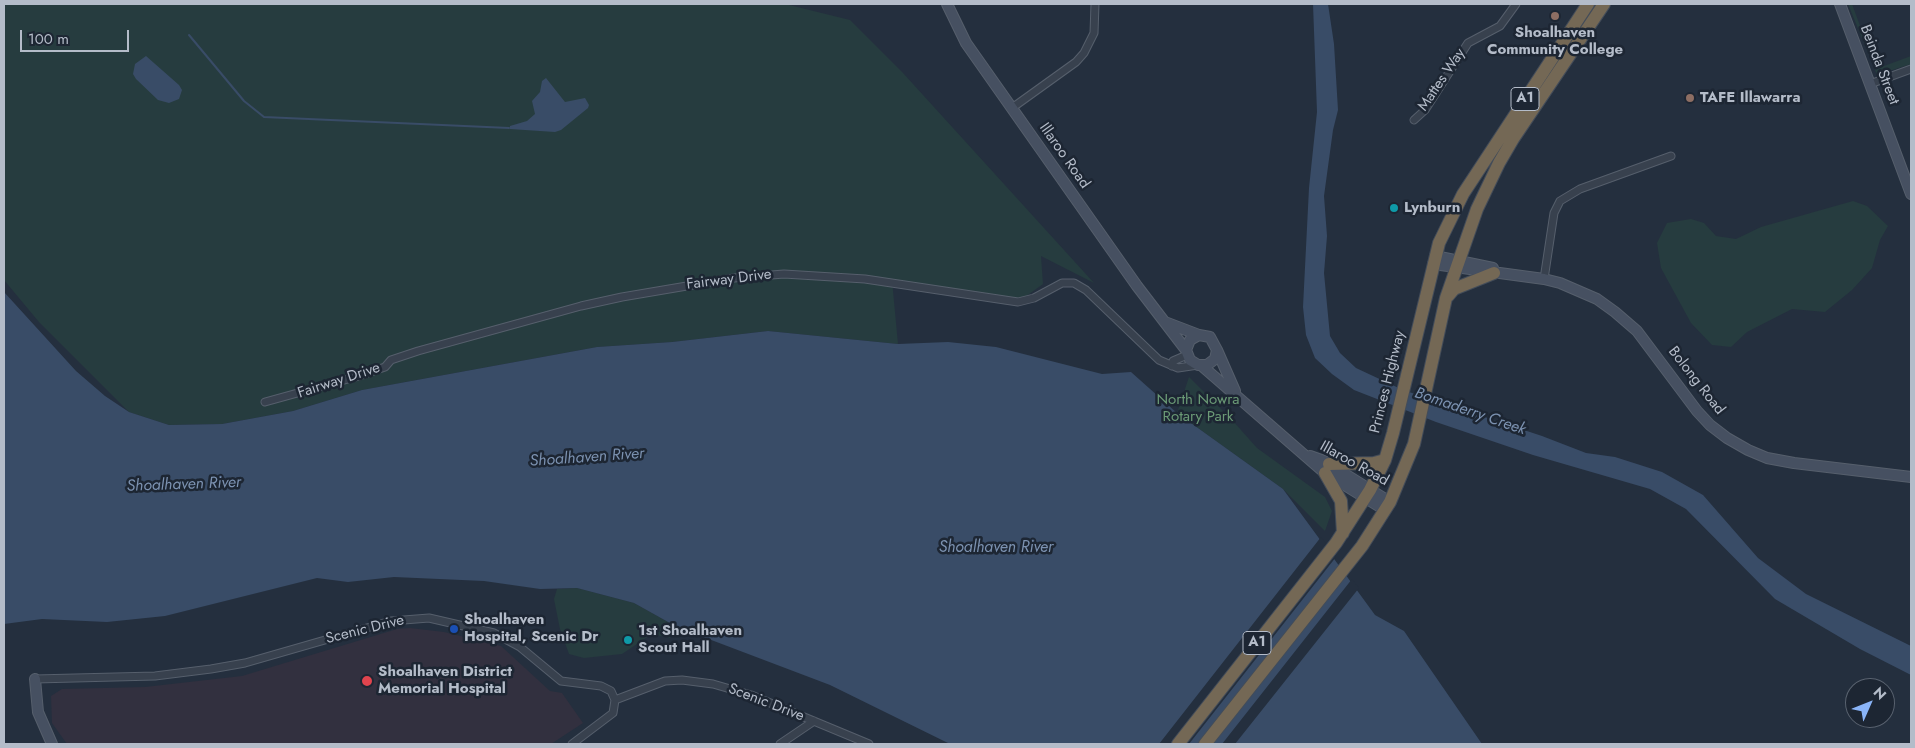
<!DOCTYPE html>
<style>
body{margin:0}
#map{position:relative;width:1915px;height:748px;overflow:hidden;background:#242f3e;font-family:Jost,sans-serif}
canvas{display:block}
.frame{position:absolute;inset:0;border:5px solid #b4bcc9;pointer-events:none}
.north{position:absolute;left:1845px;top:678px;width:50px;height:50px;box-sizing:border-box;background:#1d2633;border:1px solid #59626f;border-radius:50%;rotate:46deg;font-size:14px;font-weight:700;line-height:20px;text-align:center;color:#b4bcc9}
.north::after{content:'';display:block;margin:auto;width:18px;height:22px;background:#8ab4f8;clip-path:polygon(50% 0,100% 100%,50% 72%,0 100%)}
.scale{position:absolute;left:20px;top:30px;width:109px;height:22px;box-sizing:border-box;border:2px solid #b4bcc9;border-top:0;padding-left:6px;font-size:15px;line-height:18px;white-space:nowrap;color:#b4bcc9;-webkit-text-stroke:4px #1d2633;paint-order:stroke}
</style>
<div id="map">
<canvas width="1915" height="748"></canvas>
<div class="frame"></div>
<div class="north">N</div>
<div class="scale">100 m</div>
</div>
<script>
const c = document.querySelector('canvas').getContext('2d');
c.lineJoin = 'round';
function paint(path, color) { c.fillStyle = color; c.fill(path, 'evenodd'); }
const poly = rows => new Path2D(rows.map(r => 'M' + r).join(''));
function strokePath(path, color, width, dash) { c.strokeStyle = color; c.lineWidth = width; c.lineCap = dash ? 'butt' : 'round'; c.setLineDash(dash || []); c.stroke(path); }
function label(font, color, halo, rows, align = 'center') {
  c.font = font + ' Jost,sans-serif'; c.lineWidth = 5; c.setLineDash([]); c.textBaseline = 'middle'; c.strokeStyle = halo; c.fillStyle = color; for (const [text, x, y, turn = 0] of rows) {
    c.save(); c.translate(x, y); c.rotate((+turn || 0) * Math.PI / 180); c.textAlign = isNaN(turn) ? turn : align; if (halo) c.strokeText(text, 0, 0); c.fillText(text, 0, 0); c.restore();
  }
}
paint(poly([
 [410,628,444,632,501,646,550,691,562,693,583,723,551,744,67,744,52,723,51,696,62,689,145,687,242,676,397,629]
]), '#32303f');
paint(poly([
 [4,4,785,4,850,20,903,73,1094,283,1041,256,1043,284,1025,297,1005,299,892,280,898,344,768,331,672,342,597,347,362,390,293,411,222,424,169,425,129,412,39,322,4,280],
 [1848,4,1852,4,1876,69,1911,56,1911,64,1877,75],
 [1853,201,1867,206,1888,226,1880,240,1872,268,1852,290,1825,312,1792,309,1747,332,1731,347,1712,345,1691,323,1661,268,1657,243,1667,223,1691,219,1704,223,1716,236,1736,239,1761,227],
 [1189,377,1233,421,1257,448,1325,497,1332,511,1325,531,1283,489,1177,413],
 [577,588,634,603,677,627,670,638,652,634,622,654,584,658,569,654,560,629,554,599,557,589]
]), '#263c3f');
paint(poly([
 [1313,4,1328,4,1334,44,1338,110,1333,130,1324,196,1327,236,1324,273,1330,336,1340,353,1356,368,1403,390,1542,436,1586,453,1615,457,1662,472,1703,495,1758,558,1806,594,1911,646,1911,675,1860,649,1775,599,1686,509,1650,489,1533,455,1436,422,1354,390,1332,374,1315,358,1306,335,1303,307,1309,188,1317,112],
 [146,56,179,85,182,90,179,99,169,103,158,100,136,79,133,74,135,64],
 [546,78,565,102,585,98,589,105,588,108,561,130,555,132,510,129,510,126,527,121,535,114,532,101,540,92,542,81],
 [4,292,76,371,105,396,129,412,169,425,222,424,293,411,362,390,597,347,672,342,768,331,898,344,948,342,996,347,1102,374,1131,372,1177,413,1283,489,1375,615,1404,631,1482,744,950,744,830,685,677,627,634,603,577,588,540,589,484,581,394,577,348,582,317,578,165,616,107,622,42,619,4,624]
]), '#394c67');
paint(poly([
 [1321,537,1336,557,1189,744,1159,744],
 [1352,579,1359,588,1235,744,1222,744]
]), '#242f3e');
strokePath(poly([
 [189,35,244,101,264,117,509,128]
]), '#394c67', 2);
const street = poly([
 [1870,84,1911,69],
 [1012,108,1076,62,1084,53,1094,33,1095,4],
 [1414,120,1425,110,1468,43,1500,26,1516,4],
 [1544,279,1554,213,1560,201,1580,189,1671,156],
 [1172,366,1173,361,1187,355],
 [265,402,359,376,385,367,391,360,418,351,581,306,622,297,734,278,784,274,865,279,1018,302,1034,298,1062,283,1074,283,1086,290,1159,360,1178,368,1198,365],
 [35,679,155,676,211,669,245,663,391,621,429,618,494,633,520,647,561,681,601,686,611,691,615,700,613,713,572,744],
 [615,700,665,681,682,680,713,684,751,695,869,744],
 [780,744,814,721]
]);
const secondary = poly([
 [947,4,966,43,1137,286,1186,350,1190,360,1198,365,1207,365,1215,359,1217,350,1210,337,1199,335,1190,340,1186,350],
 [1840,4,1911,194],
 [1435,256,1493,268],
 [1433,264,1544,279,1560,283,1597,299,1615,312,1637,331,1697,411,1710,425,1727,438,1748,450,1767,458,1794,463,1911,477],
 [1165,322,1199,335],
 [1217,350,1235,391],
 [1202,366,1325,473,1385,510],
 [1310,456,1324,461,1390,502],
 [35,679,38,712,52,744]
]);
const highway = poly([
 [1448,296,1454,289,1494,273],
 [1329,464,1374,463,1385,460],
 [1325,473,1341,501,1343,533],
 [1178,744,1336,543,1370,490,1385,460,1393,433,1439,243,1463,194,1588,4],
 [1205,744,1362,546,1390,502,1414,444,1446,298,1477,209,1499,163,1513,139,1604,4]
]);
strokePath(street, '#565f6c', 9);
strokePath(secondary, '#565f6c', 12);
strokePath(highway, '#434c59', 14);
strokePath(street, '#38414e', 7);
strokePath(secondary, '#465061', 10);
strokePath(highway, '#746855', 12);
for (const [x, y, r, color] of [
 [1555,16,5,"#8d6e63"],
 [1690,98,5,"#8d6e63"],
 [1394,208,5,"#0f9aa8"],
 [454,629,5,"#1a4fb4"],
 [628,640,5,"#0f9aa8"],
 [367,681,6,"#e0444e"]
]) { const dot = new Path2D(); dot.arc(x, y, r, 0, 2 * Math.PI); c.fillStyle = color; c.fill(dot); strokePath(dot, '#1d2633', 2); }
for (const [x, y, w] of [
 [1525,99,28],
 [1257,643,28]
]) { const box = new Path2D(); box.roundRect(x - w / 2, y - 11.5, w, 23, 4); c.fillStyle = '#1d2633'; c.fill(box); strokePath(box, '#b4bcc9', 1); }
label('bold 14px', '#b4bcc9', null, [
 ["A1",1525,99],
 ["A1",1257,643]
]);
label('bold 15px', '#b4bcc9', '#1d2633', [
 ["Shoalhaven",1555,33,"center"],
 ["Community College",1555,50,"center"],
 ["TAFE Illawarra",1700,98],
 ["Lynburn",1404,208],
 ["Shoalhaven",464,620],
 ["Hospital, Scenic Dr",464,637],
 ["1st Shoalhaven",638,631],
 ["Scout Hall",638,648],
 ["Shoalhaven District",378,672],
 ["Memorial Hospital",378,689]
], 'left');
label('15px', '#b4bcc9', '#1d2633', [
 ["Beinda Street",1879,65,69],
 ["Mattes Way",1442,80,-56],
 ["Illaroo Road",1064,156,55],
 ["Fairway Drive",729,280,-7],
 ["Fairway Drive",339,381,-18],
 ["Bolong Road",1696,381,52],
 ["Princes Highway",1388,382,-76],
 ["Illaroo Road",1354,464,29],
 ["Scenic Drive",365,630,-14],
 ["Scenic Drive",766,703,21]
]);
label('15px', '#6b9a76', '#1d2633', [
 ["North Nowra",1198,400],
 ["Rotary Park",1198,417]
]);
label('italic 16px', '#7c92b1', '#1d2633', [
 ["Bomaderry Creek",1470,412,19],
 ["Shoalhaven River",587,458,-4],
 ["Shoalhaven River",184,485,-2],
 ["Shoalhaven River",996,548]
]);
</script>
